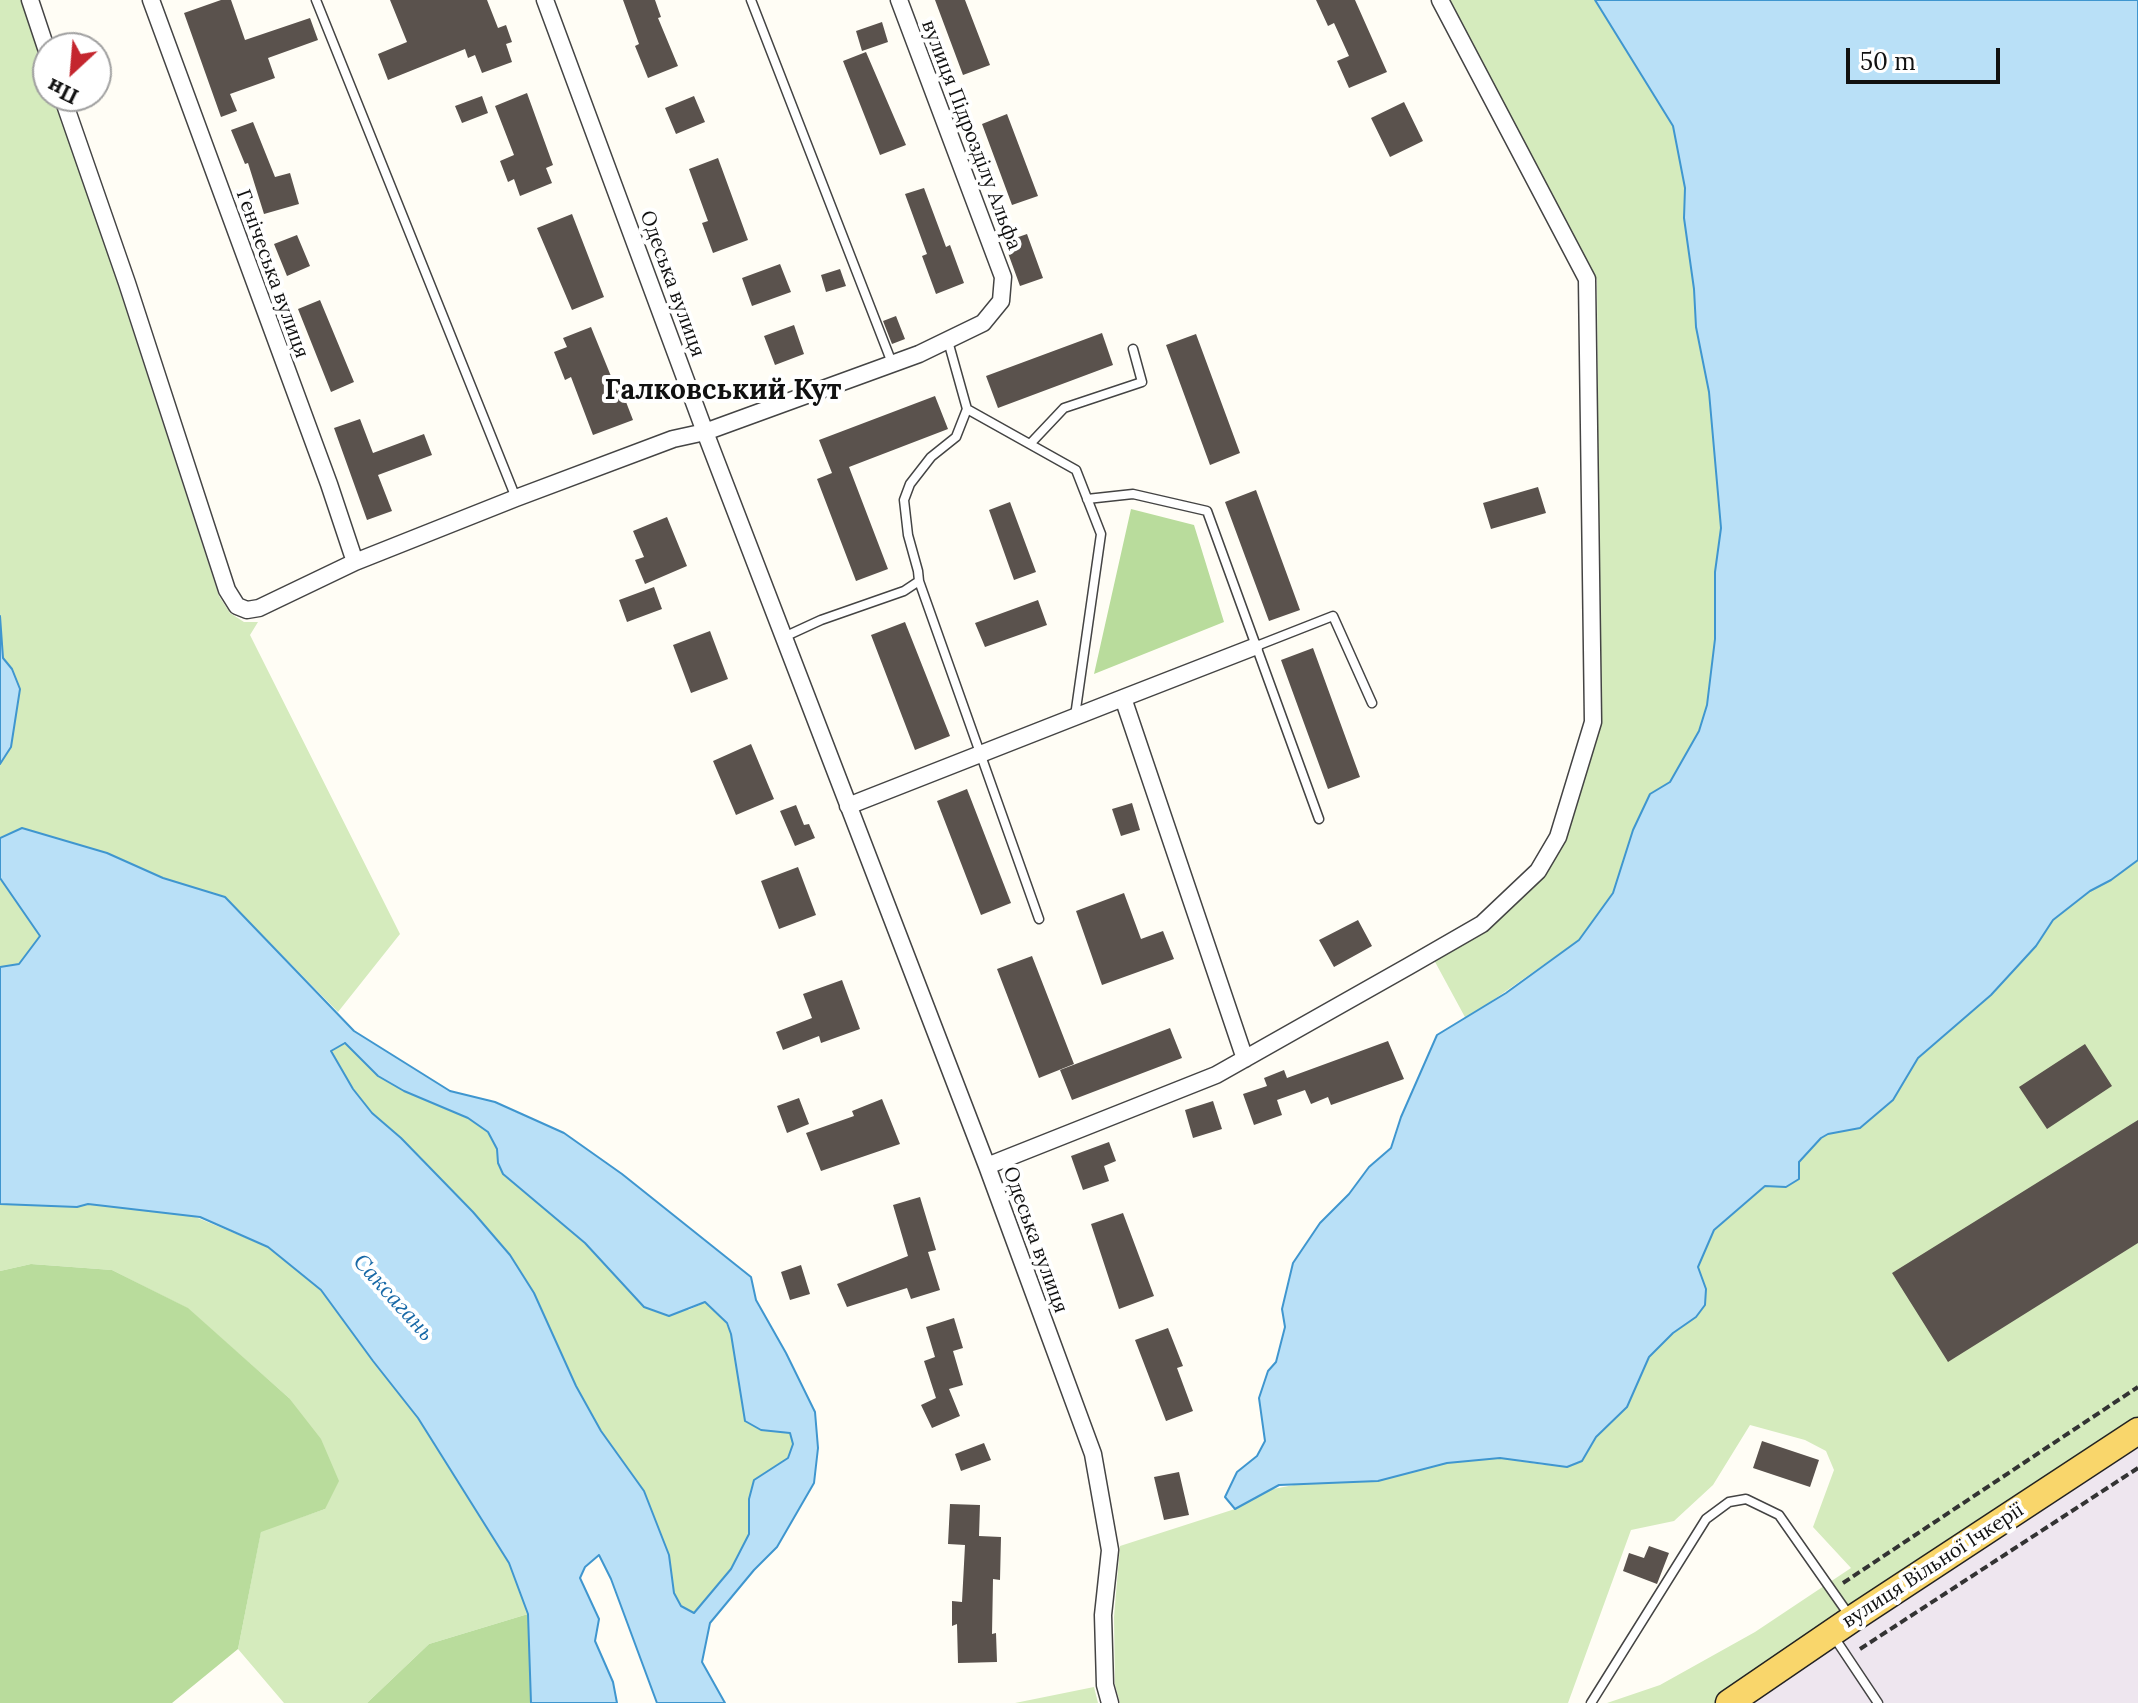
<!DOCTYPE html>
<meta charset="utf-8">
<style>
body{margin:0}
#map{position:relative;width:2138px;height:1703px;overflow:hidden;background:#fffdf5;font-family:Lora,serif}
canvas{display:block}
.north{position:absolute;left:32px;top:32px;width:80px;height:80px;box-sizing:border-box;background:#fff;border:2px solid #a0a0a0;border-radius:50%;rotate:206deg;font-size:22px;font-weight:700;line-height:32px;text-align:center;color:#111}
.north::after{content:'';display:block;margin:auto;width:28px;height:36px;background:#c4262e;clip-path:polygon(50% 0,100% 100%,50% 72%,0 100%)}
.scale{position:absolute;left:1846px;top:48px;width:154px;height:36px;box-sizing:border-box;border:4px solid #111;border-top:0;padding-left:10px;font-size:24px;line-height:28px;white-space:nowrap;color:#111;-webkit-text-stroke:6px #fff;paint-order:stroke}
</style>
<div id="map">
<canvas width="2138" height="1703"></canvas>
<div class="north">Пн</div>
<div class="scale">50 m</div>
</div>
<script>
const c = document.querySelector('canvas').getContext('2d');
c.lineJoin = 'round';
function paint(path, color) { c.fillStyle = color; c.fill(path, 'evenodd'); }
const poly = rows => new Path2D(rows.map(r => 'M' + r).join(''));
function strokePath(path, color, width, dash) { c.strokeStyle = color; c.lineWidth = width; c.lineCap = dash ? 'butt' : 'round'; c.setLineDash(dash || []); c.stroke(path); }
function label(font, color, halo, rows, align = 'center') {
  c.font = font + ' Lora,serif'; c.lineWidth = 8; c.setLineDash([]); c.textBaseline = 'middle'; c.strokeStyle = halo; c.fillStyle = color; for (const [text, x, y, turn = 0] of rows) {
    c.save(); c.translate(x, y); c.rotate((+turn || 0) * Math.PI / 180); c.textAlign = isNaN(turn) ? turn : align; if (halo) c.strokeText(text, 0, 0); c.fillText(text, 0, 0); c.restore();
  }
}
paint(poly([
 [2138,1431,2138,1703,1729,1703]
]), '#eee6ef');
paint(poly([
 [0,0,21,0,48,80,48,96,54,96,118,285,219,596,230,613,244,622,258,622,250,635,400,934,338,1012,225,897,163,878,107,853,22,828,0,838,0,764,11,747,12,669,3,658,0,616],
 [1449,0,1595,0,1673,126,1685,188,1684,218,1694,289,1696,327,1709,392,1721,528,1715,572,1715,639,1707,705,1699,731,1670,782,1650,794,1633,830,1613,893,1579,940,1466,1019,1434,960,1489,930,1543,876,1600,724,1597,280],
 [2138,860,2138,1431,1729,1703,1607,1703,1660,1685,1755,1632,1851,1568,1813,1527,1834,1470,1826,1451,1805,1440,1750,1425,1713,1485,1674,1521,1631,1530,1568,1703,1120,1703,1115,1685,1114,1617,1120,1546,1235,1509,1273,1489,1310,1482,1378,1481,1447,1463,1500,1458,1544,1465,1582,1461,1596,1437,1627,1407,1649,1357,1673,1333,1696,1317,1706,1289,1698,1267,1714,1230,1766,1186,1786,1187,1799,1162,1821,1138,1828,1134,1860,1128,1893,1100,1918,1058,1991,995,2036,946,2053,920,2090,891,2111,880],
 [0,878,40,936,19,964,0,967],
 [345,1043,378,1076,404,1091,468,1118,488,1132,497,1149,498,1163,585,1243,618,1279,689,1310,705,1302,726,1323,731,1334,745,1420,761,1430,790,1433,793,1444,788,1458,754,1480,749,1499,749,1534,731,1569,694,1614,681,1606,674,1593,669,1555,644,1491,601,1431,576,1386,534,1293,510,1255,473,1212,401,1138,372,1113,353,1089,331,1051],
 [0,1204,77,1207,88,1204,193,1216,268,1247,321,1290,373,1361,418,1418,509,1563,528,1614,429,1644,367,1703,284,1703,238,1649,261,1531,325,1509,289,1398,187,1308,112,1270,31,1264,0,1271],
 [1094,1687,1098,1703,1015,1703]
]), '#d5ebbd');
paint(poly([
 [1131,509,1194,525,1224,622,1094,674],
 [31,1264,112,1270,188,1308,289,1398,321,1439,339,1481,325,1509,261,1532,238,1649,172,1703,0,1703,0,1271],
 [528,1614,531,1703,367,1703,429,1644]
]), '#b9dc9c');
const water = poly([
 [1595,0,2138,0,2138,860,2111,880,2090,891,2053,920,2036,946,1991,995,1918,1058,1893,1100,1860,1128,1828,1134,1821,1138,1799,1162,1799,1179,1786,1187,1765,1186,1714,1230,1698,1267,1706,1289,1705,1305,1696,1317,1673,1333,1649,1357,1627,1407,1596,1437,1582,1461,1567,1467,1500,1458,1447,1463,1378,1481,1279,1485,1235,1509,1225,1497,1237,1472,1257,1456,1265,1441,1259,1398,1268,1371,1276,1362,1285,1327,1282,1309,1293,1263,1320,1223,1349,1194,1369,1167,1391,1148,1401,1117,1437,1035,1506,993,1579,940,1613,893,1633,830,1650,794,1670,782,1699,731,1707,705,1715,639,1715,572,1721,528,1709,392,1696,327,1694,289,1684,218,1685,188,1673,126,1595,0],
 [0,616,3,658,12,669,20,689,11,747,0,764,0,616],
 [22,828,107,853,163,878,225,897,354,1031,450,1091,495,1102,564,1133,622,1174,751,1277,756,1300,786,1353,815,1412,818,1448,814,1483,777,1547,754,1570,710,1623,702,1662,725,1703,657,1703,611,1579,599,1555,585,1567,580,1578,599,1619,595,1641,613,1682,617,1703,531,1703,528,1614,509,1563,418,1418,373,1361,321,1290,268,1247,200,1217,88,1204,77,1207,0,1204,0,967,19,964,40,936,0,878,0,838,22,828],
 [345,1043,378,1076,404,1091,468,1118,488,1132,497,1149,498,1163,503,1174,585,1243,644,1307,669,1316,705,1302,727,1323,731,1334,745,1421,761,1430,790,1433,793,1444,788,1458,754,1480,749,1499,749,1534,731,1569,694,1613,681,1606,674,1593,669,1555,644,1491,601,1431,576,1386,534,1293,510,1255,473,1212,401,1138,372,1113,353,1089,331,1051,345,1043]
]);
paint(water, '#b9e0f7');
strokePath(water, '#3f96cf', 2);
paint(poly([
 [221,0,231,0,245,40,310,18,318,40,268,58,275,78,230,94,237,111,221,117,184,13],
 [390,0,487,0,498,28,506,25,512,42,506,44,512,62,482,73,475,55,468,58,465,49,388,80,378,54,407,42],
 [623,0,655,0,661,17,658,18,678,66,648,78,635,46,639,44],
 [935,0,965,0,990,65,963,75],
 [1316,0,1355,0,1387,72,1349,88,1337,61,1349,56,1334,23,1328,26],
 [882,22,888,42,862,51,856,31],
 [866,52,906,145,880,155,843,61],
 [527,93,553,165,546,168,552,183,520,196,514,179,508,182,500,161,514,155,495,106],
 [482,96,488,113,462,123,455,106],
 [694,96,705,122,676,134,665,108],
 [1404,102,1423,141,1390,157,1371,118],
 [1007,114,1038,196,1012,205,982,124],
 [253,122,275,177,290,173,299,204,264,214,248,163,245,164,231,130],
 [718,158,748,240,713,253,702,223,708,221,689,169],
 [924,188,946,247,950,245,964,283,936,294,922,256,927,254,905,194],
 [572,214,604,297,572,310,537,228],
 [1027,234,1043,278,1020,286,1004,242],
 [297,235,310,266,287,276,274,244],
 [780,264,791,292,752,306,742,278],
 [840,269,846,286,826,292,821,275],
 [320,300,354,382,331,392,298,309],
 [896,316,905,339,892,344,883,321],
 [794,325,804,354,775,365,764,336],
 [591,327,617,391,621,389,633,420,593,435,571,377,565,380,554,352,567,347,563,338],
 [1102,333,1113,365,998,408,986,376],
 [1196,334,1240,453,1210,465,1166,345],
 [935,396,948,429,849,467,888,569,856,581,817,479,832,473,819,440],
 [360,419,373,453,424,434,432,455,378,475,392,511,367,520,334,428],
 [1538,487,1546,513,1491,529,1483,503],
 [1256,490,1300,610,1269,621,1225,502],
 [1010,502,1036,572,1014,580,989,510],
 [667,517,687,566,645,584,635,560,644,557,633,531],
 [654,587,662,609,627,622,619,600],
 [1038,600,1047,625,985,647,975,623],
 [905,622,950,736,915,750,871,635],
 [710,631,728,679,691,693,673,645],
 [1313,648,1360,777,1328,789,1281,660],
 [751,744,774,799,736,815,713,761],
 [967,789,1011,903,981,915,937,801],
 [1132,803,1140,830,1121,836,1112,809],
 [796,805,804,825,809,824,815,838,795,846,780,811],
 [798,867,816,915,779,929,761,881],
 [1124,893,1141,939,1163,931,1174,959,1102,985,1076,911],
 [1358,920,1372,946,1334,967,1319,940],
 [1032,956,1074,1064,1039,1078,997,969],
 [842,980,860,1029,821,1043,819,1036,783,1050,776,1032,812,1018,803,994],
 [1170,1028,1182,1058,1072,1100,1060,1070],
 [1388,1041,1404,1079,1331,1105,1328,1097,1311,1104,1305,1090,1277,1100,1282,1115,1254,1125,1243,1094,1267,1086,1264,1078,1284,1070,1287,1078],
 [2085,1044,2112,1086,2047,1129,2019,1087],
 [799,1098,809,1124,787,1133,777,1106],
 [882,1099,900,1144,821,1171,806,1133,854,1116,852,1111],
 [1213,1101,1222,1129,1193,1138,1185,1110],
 [2138,1120,2138,1243,1948,1362,1892,1273],
 [1109,1142,1116,1161,1104,1166,1109,1181,1083,1190,1071,1156],
 [920,1197,936,1250,928,1252,940,1290,911,1299,907,1288,847,1307,837,1284,908,1256,893,1205],
 [1123,1213,1154,1296,1119,1309,1091,1224],
 [801,1265,810,1294,790,1300,781,1272],
 [954,1318,963,1348,953,1351,963,1385,949,1389,960,1416,932,1428,921,1405,936,1398,924,1361,935,1357,926,1327],
 [1168,1328,1183,1366,1177,1368,1193,1411,1166,1421,1135,1340],
 [1762,1441,1819,1460,1810,1487,1753,1468],
 [984,1443,991,1460,961,1471,955,1454],
 [1179,1472,1189,1515,1164,1520,1154,1477],
 [950,1504,980,1505,979,1536,1001,1537,1000,1580,993,1579,992,1634,996,1633,997,1662,958,1663,957,1624,952,1626,952,1601,962,1602,965,1545,948,1544],
 [1649,1546,1669,1553,1657,1584,1623,1571,1629,1553,1644,1558]
]), '#5a524d');
const service = poly([
 [316,0,516,498],
 [751,0,892,363],
 [967,409,1076,470,1101,534,1075,716],
 [1030,444,1064,408,1142,382,1133,349],
 [1087,499,1133,494,1207,511,1319,819],
 [919,581,1039,919],
 [784,637,821,620,904,591,919,581,918,571,908,535,904,500,910,484,931,457,956,437,967,409,948,341],
 [1254,647,1333,616,1372,703],
 [1834,1637,1878,1703],
 [1591,1703,1706,1519,1729,1502,1746,1499,1779,1515,1849,1615]
]);
const minor = poly([
 [30,0,48,54],
 [151,0,329,484,355,562],
 [545,0,705,432,987,1166,1093,1454,1110,1550,1103,1615,1105,1685,1110,1703],
 [62,96,127,283,227,590,237,606,247,610,259,608,355,562,516,498,673,439,705,432,919,354,983,323,1001,301,1003,277,899,0],
 [848,806,1123,698],
 [1245,1059,1123,698,1254,647],
 [987,1166,1216,1075,1409,966,1482,924,1538,871,1558,837,1593,722,1587,279,1440,0]
]);
const primary = poly([
 [1729,1703,1852,1619,2138,1431]
]);
strokePath(service, '#444', 11);
strokePath(minor, '#444', 19);
strokePath(primary, '#222', 29);
strokePath(poly([
 [1843,1583,2138,1387],
 [1860,1649,2138,1468]
]), '#333', 4, [8, 4]);
strokePath(service, '#fff', 8);
strokePath(minor, '#fff', 16);
strokePath(primary, '#f9d66b', 26);
label('20px', '#111', '#fff', [
 ["вулиця Підрозділу Альфа",971,135,69],
 ["Генічеська вулиця",272,274,70],
 ["Одеська вулиця",672,284,70],
 ["Одеська вулиця",1035,1240,70],
 ["вулиця Вільної Ічкерії",1933,1566,-33]
]);
label('italic 22px', '#1768a6', '#fff', [
 ["Саксагань",393,1298,48]
]);
label('bold 28px', '#111', '#fff', [
 ["Галковський Кут",723,391]
]);
</script>
